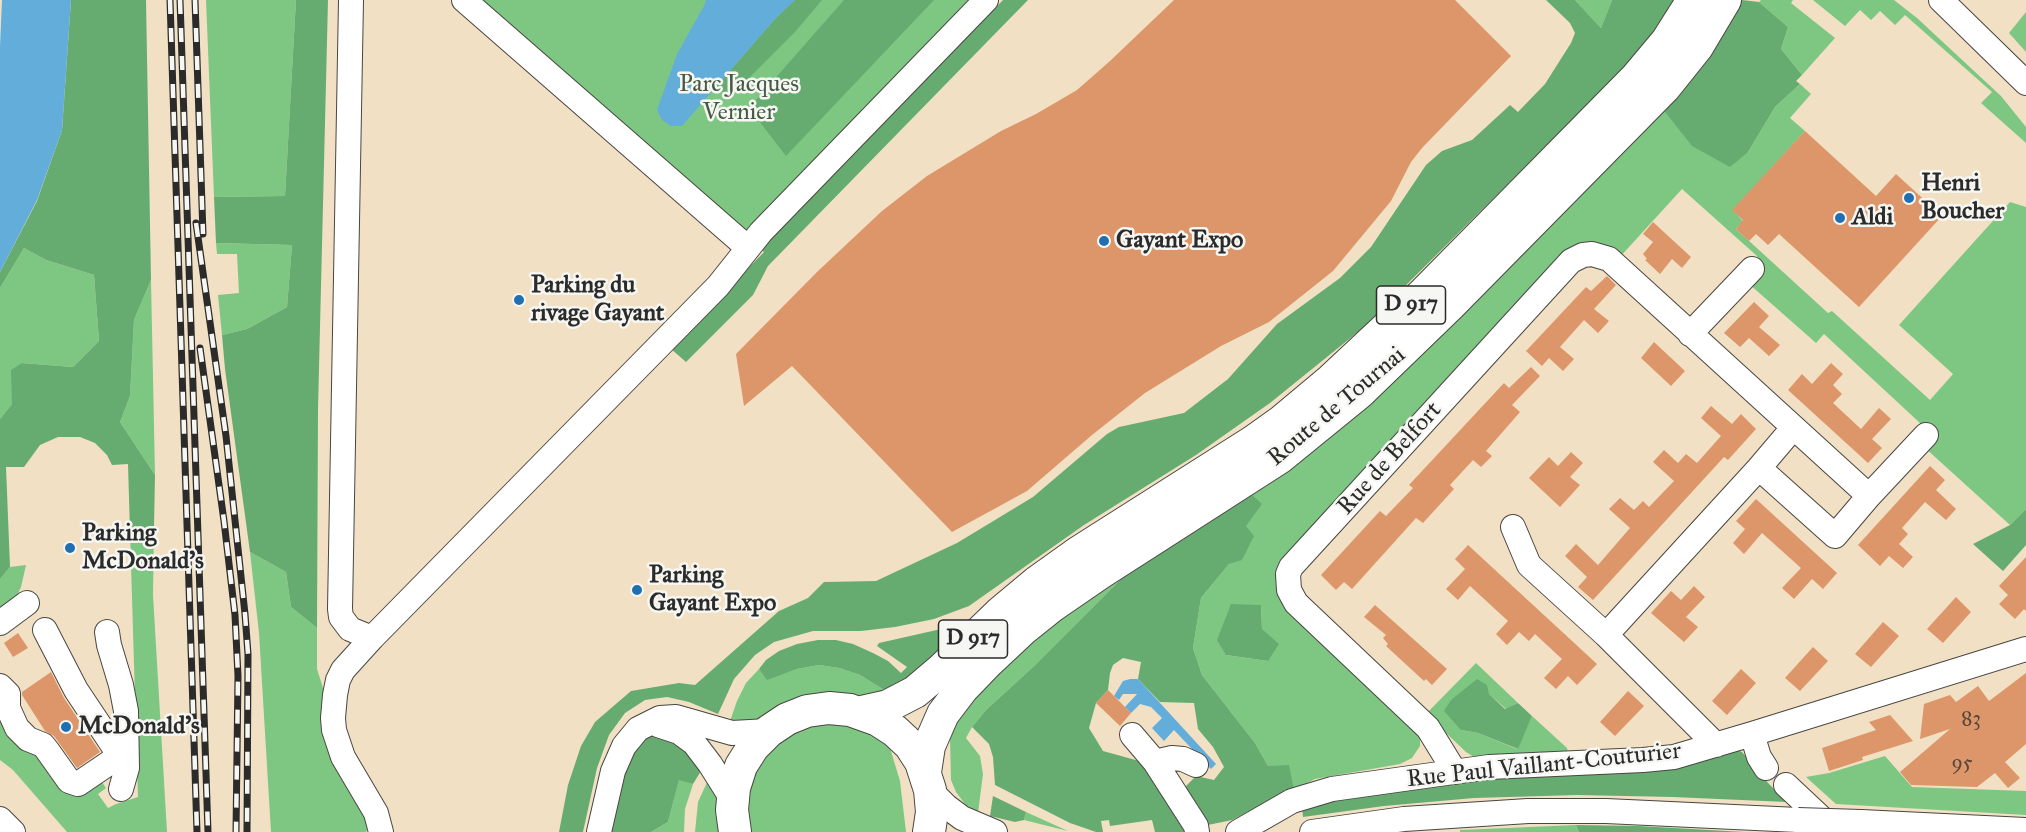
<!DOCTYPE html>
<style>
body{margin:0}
canvas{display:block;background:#f1e0c4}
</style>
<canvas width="2026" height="832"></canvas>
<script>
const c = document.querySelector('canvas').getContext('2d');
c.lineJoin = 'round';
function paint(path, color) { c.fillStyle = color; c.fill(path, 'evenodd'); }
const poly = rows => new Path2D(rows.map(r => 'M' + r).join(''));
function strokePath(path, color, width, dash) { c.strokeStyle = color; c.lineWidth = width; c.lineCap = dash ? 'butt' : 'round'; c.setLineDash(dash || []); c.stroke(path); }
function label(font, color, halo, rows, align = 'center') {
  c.font = font + ' "IM FELL Great Primer",serif'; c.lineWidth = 5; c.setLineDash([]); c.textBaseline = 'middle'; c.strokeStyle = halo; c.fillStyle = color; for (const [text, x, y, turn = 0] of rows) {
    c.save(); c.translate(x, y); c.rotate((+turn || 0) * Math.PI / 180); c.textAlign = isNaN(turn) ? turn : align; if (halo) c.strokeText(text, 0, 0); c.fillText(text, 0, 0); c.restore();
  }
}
paint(poly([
 [206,0,296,0,285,196,214,197],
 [471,0,970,0,745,235],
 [1575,0,1612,0,1601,28],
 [1761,0,1793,0,1791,3,1835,38,1802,75,1781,49,1788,27,1759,2],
 [1813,0,1894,0,1917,18,2001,96,2026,127,2026,143,1981,103,1992,92,1905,15,1895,25,1880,11,1871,20,1860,10,1845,26],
 [2026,12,2026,52,2009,33],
 [1800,84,1811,94,1790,118,1805,131,1733,210,1743,221,1736,229,1828,313,1832,311,1930,400,1953,374,1899,325,2010,202,2026,207,2026,509,2010,525,1924,447,1934,436,1824,334,1816,343,1748,283,1760,270,1757,256,1682,189,1619,258,1597,248,1281,576,1420,736,1420,746,1412,758,1400,764,1315,779,1294,790,1268,766,1255,743,1202,675,1193,648,1201,598,1229,564,1245,526,1250,493,1662,108,1748,152,1775,107],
 [1261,605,1262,629,1268,661,1226,655],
 [216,243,292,245,287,307,247,329,222,335,218,295,239,293,237,254,217,254],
 [24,248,46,260,94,275,99,341,73,367,22,363,12,404,0,419,0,288],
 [151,280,155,475,120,422,130,396,134,320],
 [154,527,153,595,167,832,67,832,13,770,0,760,0,694,66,788,99,778,106,788,98,794,108,808,116,804,138,797,130,532],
 [250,552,286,572,291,607,317,628,317,669,323,688,324,720,370,824,366,832,271,832,259,633],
 [1140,560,1033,667,986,710,972,727,966,738,980,756,983,774,978,813,965,804,956,792,951,780,950,739,943,734,953,720,1028,641],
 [26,565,21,587,14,602,0,611,0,579,10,567],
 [1476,663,1518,703,1506,709,1489,694,1461,730,1478,733,1517,749,1532,716,1567,748,1568,753,1476,758,1466,752,1426,714],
 [819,665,839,668,860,675,889,693,757,721,729,724,737,701,746,683,759,669,768,679,797,669],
 [835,724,855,727,874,735,890,748,900,781,906,832,749,832,747,796,752,776,763,758,777,743,794,732,814,726],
 [1885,756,1912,787,2026,791,2026,815,1836,804,1806,777,1829,773],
 [710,776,719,801,719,832,695,832,698,802],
 [679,779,693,784,685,809,684,832,651,832,668,822],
 [1026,812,1068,831,1024,820],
 [1576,825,1579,832,1460,832,1460,830]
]), '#7ec783');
paint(poly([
 [71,0,146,0,151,280,134,320,130,396,120,422,155,475,154,527,130,532,128,464,112,465,107,455,95,443,80,437,58,437,40,445,24,467,6,467,10,567,0,579,0,419,12,404,11,370,22,363,73,367,99,341,94,275,46,260,24,248,0,288,0,272,37,201,62,130],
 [296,0,328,0,318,409,317,628,291,607,286,572,250,552,225,369,222,335,247,329,287,307,292,245,216,243,214,197,285,196],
 [795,0,822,0,795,32,730,97,716,87,775,19],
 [844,0,934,0,786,156,749,108],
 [1003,0,1028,0,768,266,753,295,686,362,670,348,764,252,761,249],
 [1546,0,1575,0,1601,28,1612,0,1680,0,1652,44,1586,106,1364,327,1270,403,1196,455,1084,525,969,606,934,619,895,627,861,631,813,631,774,642,755,655,734,679,718,714,689,702,667,697,645,700,625,713,609,735,597,768,583,832,559,832,568,785,581,746,595,722,631,691,679,683,695,685,779,611,808,598,824,582,876,581,957,543,1033,497,1107,434,1119,427,1184,413,1228,379,1277,324,1340,278,1371,247,1426,165,1442,151,1472,140,1510,105,1518,112,1545,84,1571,43,1575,33,1570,23],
 [1742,0,1759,2,1788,27,1781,49,1802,75,1796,81,1800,84,1775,107,1748,152,1730,167,1692,146,1662,108,1719,37],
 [1250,493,1262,504,1246,526,1254,536,1242,560,1229,564,1201,598,1193,648,1202,675,1255,743,1268,766,1289,765,1294,790,1262,804,1232,820,1203,826,1181,791,1196,776,1214,780,1224,767,1213,747,1198,729,1194,703,1160,702,1138,679,1141,662,1123,658,1113,665,1110,673,1108,690,1096,703,1089,728,1103,751,1150,764,1190,832,1155,832,1152,820,1110,826,1109,820,1101,821,1103,832,1096,832,1070,823,995,785,993,757,989,744,972,727,986,710,1033,667,1140,560],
 [2026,509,2026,545,2003,571,1973,544,2010,525],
 [1231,604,1261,605,1262,629,1279,644,1268,661,1226,655,1217,640],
 [982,613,986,617,889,693,860,675,839,668,819,665,797,669,767,680,759,669,766,660,779,651,797,644,818,640,836,640,853,644,873,653,888,661,901,673,907,667,877,646,879,643,950,627,966,622],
 [1477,679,1487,685,1489,694,1505,709,1518,703,1532,716,1518,749,1478,733,1461,730,1444,711,1451,700],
 [643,735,665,735,704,766,693,784,679,780,668,822,651,832,607,832,626,759],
 [1732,748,1742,752,1769,784,1787,802,1673,797,1577,795,1474,798,1384,806,1303,817,1302,808,1342,794],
 [993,796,1026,812,1024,820,1015,822,990,816],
 [1576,825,1638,826,1745,832,1579,832]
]), '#66ac71');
paint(poly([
 [2,0,71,0,62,130,37,200,0,272,0,47],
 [706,0,795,0,775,19,682,126,671,126,662,120,657,110,677,54,704,6],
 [1130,679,1138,679,1216,764,1211,769,1174,730,1164,741,1152,728,1162,718,1151,707,1140,704,1131,713,1125,707,1137,694,1123,694,1119,700,1114,696,1123,681]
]), '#63addb');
paint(poly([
 [1174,0,1455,0,1511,56,1422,148,1411,162,1391,201,1333,271,1269,322,1221,346,1145,393,1092,435,1027,491,952,532,792,366,744,406,736,354,817,272,882,211,927,176,1001,131,1036,114,1077,90,1110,61],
 [1805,131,1876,196,1896,174,1942,216,1859,307,1779,234,1768,245,1756,234,1749,241,1736,229,1743,220,1732,210],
 [1653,222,1691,257,1682,268,1672,259,1660,274,1645,260,1647,259,1643,254,1653,242,1643,234],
 [1607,276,1616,285,1594,309,1609,321,1598,333,1584,320,1560,347,1574,359,1563,371,1549,358,1542,366,1526,351,1586,287,1591,291],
 [1754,302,1769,316,1759,327,1780,345,1769,356,1749,338,1740,347,1724,333],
 [1654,342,1685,371,1671,386,1641,358],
 [1831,363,1843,374,1833,385,1842,394,1833,403,1861,429,1879,408,1891,419,1872,439,1882,448,1868,463,1788,390,1802,374,1812,384],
 [1531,367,1540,376,1512,405,1520,412,1486,451,1492,456,1481,467,1473,460,1450,485,1454,489,1423,523,1416,518,1352,589,1344,582,1336,590,1321,575,1380,511,1386,516,1413,488,1409,485,1504,383,1509,388],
 [1711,406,1732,424,1741,414,1756,429,1728,460,1724,457,1593,600,1578,587,1587,577,1565,556,1576,544,1598,565,1630,528,1609,509,1620,498,1634,510,1643,501,1649,507,1674,481,1653,462,1664,450,1678,463,1686,454,1697,463,1721,436,1701,418],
 [1571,452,1583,463,1570,477,1580,485,1560,507,1529,478,1549,457,1558,466],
 [1930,466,1945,480,1936,490,1956,509,1946,520,1925,502,1902,528,1908,534,1899,544,1913,557,1903,568,1889,556,1880,566,1858,545],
 [1756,499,1837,573,1823,589,1812,579,1794,599,1782,588,1801,568,1762,533,1744,554,1733,543,1745,529,1736,521],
 [1468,545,1597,664,1577,685,1568,676,1556,689,1544,678,1562,659,1535,634,1529,641,1519,632,1507,645,1496,634,1508,621,1470,586,1458,600,1446,589,1465,569,1455,559],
 [2026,557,2026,611,2024,609,2015,619,1999,604,2008,595,1999,586],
 [1694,586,1705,597,1686,617,1698,627,1684,642,1651,613,1671,591,1681,600],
 [1956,597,1971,612,1943,643,1927,629],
 [1375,605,1447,669,1432,685,1426,679,1424,681,1386,646,1388,644,1383,638,1386,635,1364,617],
 [1883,622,1899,636,1871,667,1855,654],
 [18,633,28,648,13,657,4,643],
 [1813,647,1828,661,1800,691,1785,678],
 [1741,669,1756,683,1727,715,1712,701],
 [51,672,64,698,100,752,77,768,54,736,45,731,22,695,22,692],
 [2026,673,2026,744,2005,762,2020,778,2008,788,1995,773,1977,787,1911,785,1900,772,1950,729,1920,739,1924,704,1950,695,1956,702,1978,686,1989,701],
 [1108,690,1131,713,1120,726,1096,703],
 [1628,691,1644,706,1615,736,1600,722],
 [1890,715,1913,741,1862,757,1863,760,1829,771,1822,748,1876,730,1869,722]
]), '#dd9669');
const minor = poly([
 [351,0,340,609,341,617,350,629,372,638],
 [464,0,748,248],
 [1941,0,2026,83],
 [1690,334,1752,269],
 [1759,468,1793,428],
 [1869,496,1926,435],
 [1513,527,1529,565,1606,635],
 [0,623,27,603],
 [107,632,109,645,121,685,126,711,127,768,121,789],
 [0,686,8,694,8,708,17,728,28,739,43,745,47,750,69,781,78,784,115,759,116,750,76,690,45,630],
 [658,725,679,732,694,743,710,764,732,799],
 [1752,734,1759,757,1766,768],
 [1132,735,1155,762,1196,826,1197,832],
 [1155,762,1172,758,1183,759,1196,765],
 [1455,772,1428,728,1296,603,1289,590,1288,574,1291,567,1571,261,1583,255,1592,254,1609,259,1869,496,1835,536,1759,468,1606,635,1716,745],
 [1786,785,1834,830],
 [930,790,946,806,962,818,995,832],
 [0,819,13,832],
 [1861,822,2026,830],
 [381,832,376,813,343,757,334,730,333,718,335,695,338,680,343,670,372,638,718,286,761,232,986,0],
 [599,832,613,771,624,746,638,729,660,718,676,717,732,733,769,731],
 [1238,832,1292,801,1332,789,1489,767,1643,760,1674,757,1752,734,2026,649],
 [1312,832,1404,819,1528,811,1606,811,1798,820]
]);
const major = poly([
 [861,712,888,706,915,692,941,670,1001,612,1037,582,1079,552,1254,441,1282,421,1331,380,1423,294,1636,78,1667,41,1693,0],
 [925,772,929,746,943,714,962,689,989,661,1022,630,1052,606,1100,573,1279,458,1360,392,1450,305,1665,87,1697,47,1725,0],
 [735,832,732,810,734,788,741,766,753,747,769,731,787,719,807,711,829,708,850,710,878,720,895,731,910,745,921,762,930,790,932,812,929,832]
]);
strokePath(minor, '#494642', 26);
strokePath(major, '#494642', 34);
strokePath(minor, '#fff', 24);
strokePath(major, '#fff', 32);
const rail = poly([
 [170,0,197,832],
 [180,0,208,832],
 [195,0,203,234],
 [196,223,226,436,245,614,248,654,247,832],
 [200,348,224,521,235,615,238,676,236,832]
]);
strokePath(rail, '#2b2b2b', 7);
strokePath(rail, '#f6f6f2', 4.5, [14]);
const minorBridge = poly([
 [1798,820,1861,822]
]);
strokePath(minorBridge, '#494642', 26, []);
strokePath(minorBridge, '#fff', 24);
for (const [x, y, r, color] of [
 [1909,198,6,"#1f6fb2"],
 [1840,218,6,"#1f6fb2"],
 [1104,241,6,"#1f6fb2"],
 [519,300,6,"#1f6fb2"],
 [70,548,6,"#1f6fb2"],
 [637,590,6,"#1f6fb2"],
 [66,727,6,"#1f6fb2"]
]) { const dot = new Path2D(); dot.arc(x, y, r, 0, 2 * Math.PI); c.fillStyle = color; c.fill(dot); strokePath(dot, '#f6f6f2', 2); }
label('21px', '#58463a', null, [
 ["83",1971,720],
 ["95",1962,764]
]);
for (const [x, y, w] of [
 [1411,305,69],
 [973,639,69]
]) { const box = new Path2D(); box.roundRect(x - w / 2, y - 19, w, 38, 4.5); c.fillStyle = '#f6f6f2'; c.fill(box); strokePath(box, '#2b2b2b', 1.5); }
label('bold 22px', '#2b2b2b', null, [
 ["D 917",1411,305],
 ["D 917",973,639]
]);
label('24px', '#445a45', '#f6f6f2', [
 ["Parc Jacques",739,85],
 ["Vernier",739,113]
]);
label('bold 24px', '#2b2b2b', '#f6f6f2', [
 ["Henri",1921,184],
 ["Boucher",1921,212],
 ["Aldi",1852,218],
 ["Gayant Expo",1116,241],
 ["Parking du",531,286],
 ["rivage Gayant",531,314],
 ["Parking",82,534],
 ["McDonald's",82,562],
 ["Parking",649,576],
 ["Gayant Expo",649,604],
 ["McDonald's",78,727]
], 'left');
label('24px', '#2b2b2b', '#f6f6f2', [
 ["Route de Tournai",1337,407,-40],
 ["Rue de Belfort",1390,459,-48],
 ["Rue Paul Vaillant-Couturier",1544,766,-6]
]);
</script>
